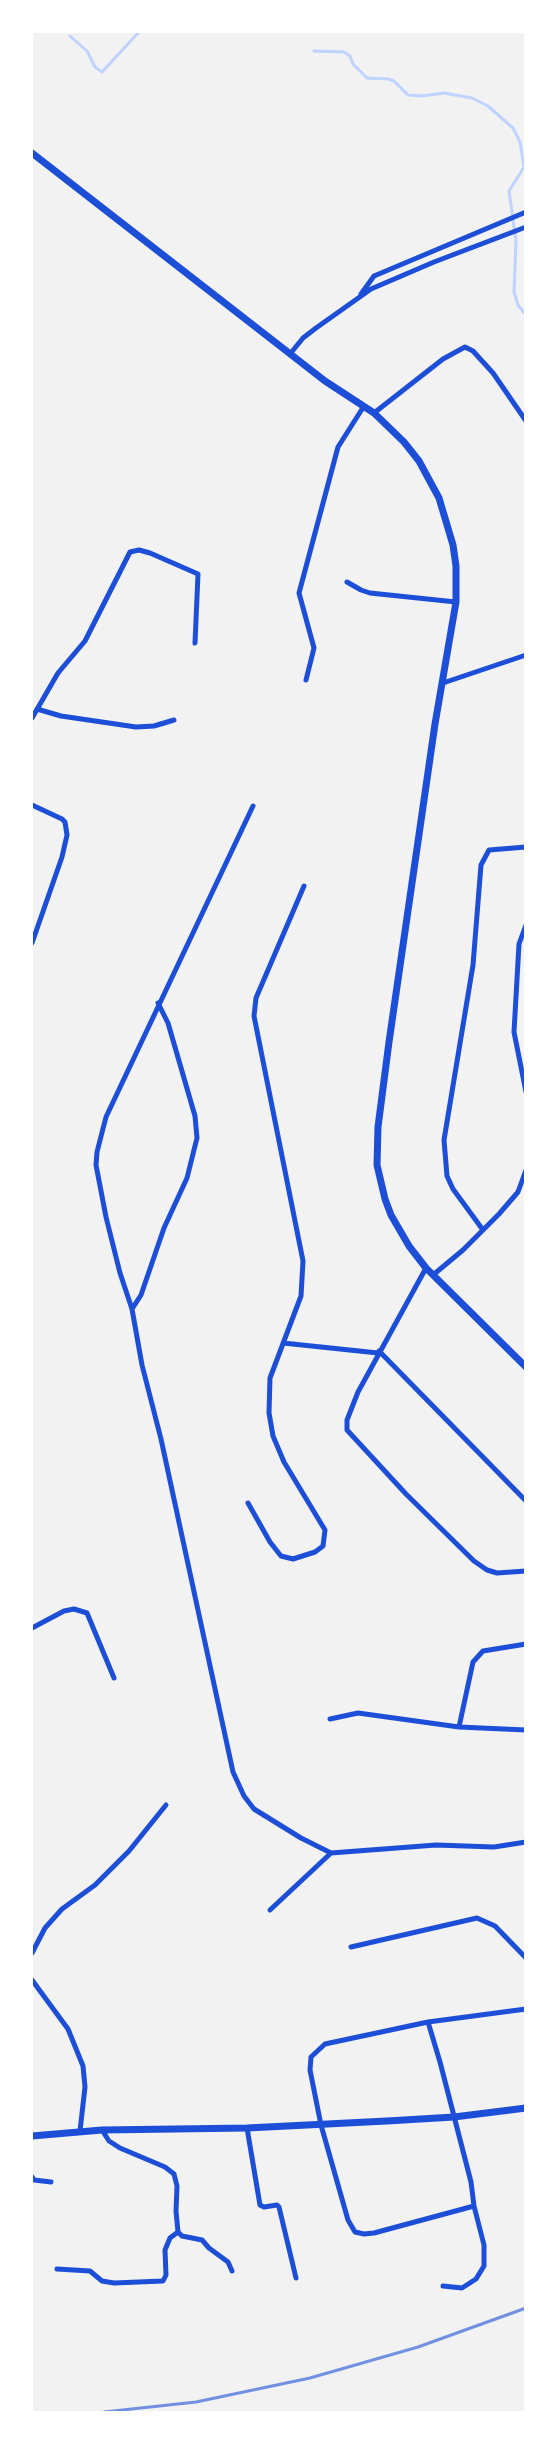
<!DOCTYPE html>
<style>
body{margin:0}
#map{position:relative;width:557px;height:2444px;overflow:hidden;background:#f2f2f2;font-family:Overpass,sans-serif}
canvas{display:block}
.frame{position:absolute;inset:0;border:33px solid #fff;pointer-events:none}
</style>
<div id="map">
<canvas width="557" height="2444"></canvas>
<div class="frame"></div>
</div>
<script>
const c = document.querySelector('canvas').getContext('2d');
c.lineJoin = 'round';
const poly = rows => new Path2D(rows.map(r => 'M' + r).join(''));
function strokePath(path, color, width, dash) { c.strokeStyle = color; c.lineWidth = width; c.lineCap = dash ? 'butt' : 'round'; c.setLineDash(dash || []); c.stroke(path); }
strokePath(poly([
 [70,36,87,51,95,67,102,72,139,32],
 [314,51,344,52,350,56,353,64,367,78,388,79,394,81,408,95,422,96,444,93,472,98,488,106,513,128,520,142,524,167,509,191,516,241,514,292,518,305,526,315]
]), '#bfd3fe', 3);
strokePath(poly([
 [361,294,374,276,526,212],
 [290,354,303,338,316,328,371,289,434,262,526,227],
 [374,413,443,359,465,347,473,351,493,373,526,421],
 [347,582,361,590,370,593,456,602],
 [306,680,314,648,299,593,338,447,364,406],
 [443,683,526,655],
 [37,709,61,716,136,727,154,726,174,720],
 [32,718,58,673,85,641,130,552,139,550,150,553,198,574,195,643],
 [32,805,62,819,65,822,67,835,62,857,32,943],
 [253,806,106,1117,97,1152,96,1165,106,1217,120,1273,132,1309,142,1365,161,1439,233,1772,244,1796,254,1809,301,1838,331,1853],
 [526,925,519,944,514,1032,526,1092],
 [483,1230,453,1189,447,1176,444,1140,473,965,481,865,489,850,526,847],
 [426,1268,358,1392,347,1420,347,1430,406,1494,474,1561,487,1570,497,1573,526,1571],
 [433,1275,463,1250,499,1214,518,1192,526,1170],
 [132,1309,141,1295,164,1228,187,1178,197,1138,195,1116,168,1023,158,1003],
 [283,1343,378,1353],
 [379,1351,526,1501],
 [248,1503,270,1542,281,1556,293,1559,315,1552,323,1546,325,1530,284,1462,273,1436,269,1413,270,1378,301,1296,303,1261,254,1016,256,998,304,886],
 [32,1628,64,1611,74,1609,87,1613,114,1678],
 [330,1719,358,1713,459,1727,526,1730],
 [459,1727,473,1662,483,1651,526,1644],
 [270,1910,331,1853,436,1845,494,1847,526,1842],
 [351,1947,477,1918,495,1926,526,1958],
 [32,1953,45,1928,62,1909,95,1885,129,1851,166,1805],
 [32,1980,68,2029,83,2066,85,2087,80,2131],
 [428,2022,440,2062,471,2182,474,2206,374,2233,364,2234,355,2232,348,2220,321,2125,310,2070,311,2057,325,2044,428,2022,526,2009],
 [247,2128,260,2205,264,2207,277,2205,279,2207,296,2278],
 [102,2130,109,2141,120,2148,165,2167,174,2174,177,2186,176,2211,178,2232,182,2236,202,2240,209,2248,228,2262,232,2271],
 [32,2177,34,2180,51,2182],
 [57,2269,90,2271,102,2281,114,2283,163,2281,166,2275,165,2250,170,2238,178,2232],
 [443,2286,462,2288,476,2279,484,2266,484,2245,474,2206]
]), '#1d4ed8', 5);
strokePath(poly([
 [32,153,325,381,374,413,404,442,419,461,439,498,453,545,456,566,456,602,435,724,389,1042,378,1127,377,1165,385,1199,391,1215,409,1246,426,1268,526,1367],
 [32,2136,102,2130,247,2128,387,2121,454,2117,526,2108]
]), '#1d4ed8', 7);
strokePath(poly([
 [104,2412,196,2402,310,2378,418,2347,526,2308]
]), '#7290e2', 3);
</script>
